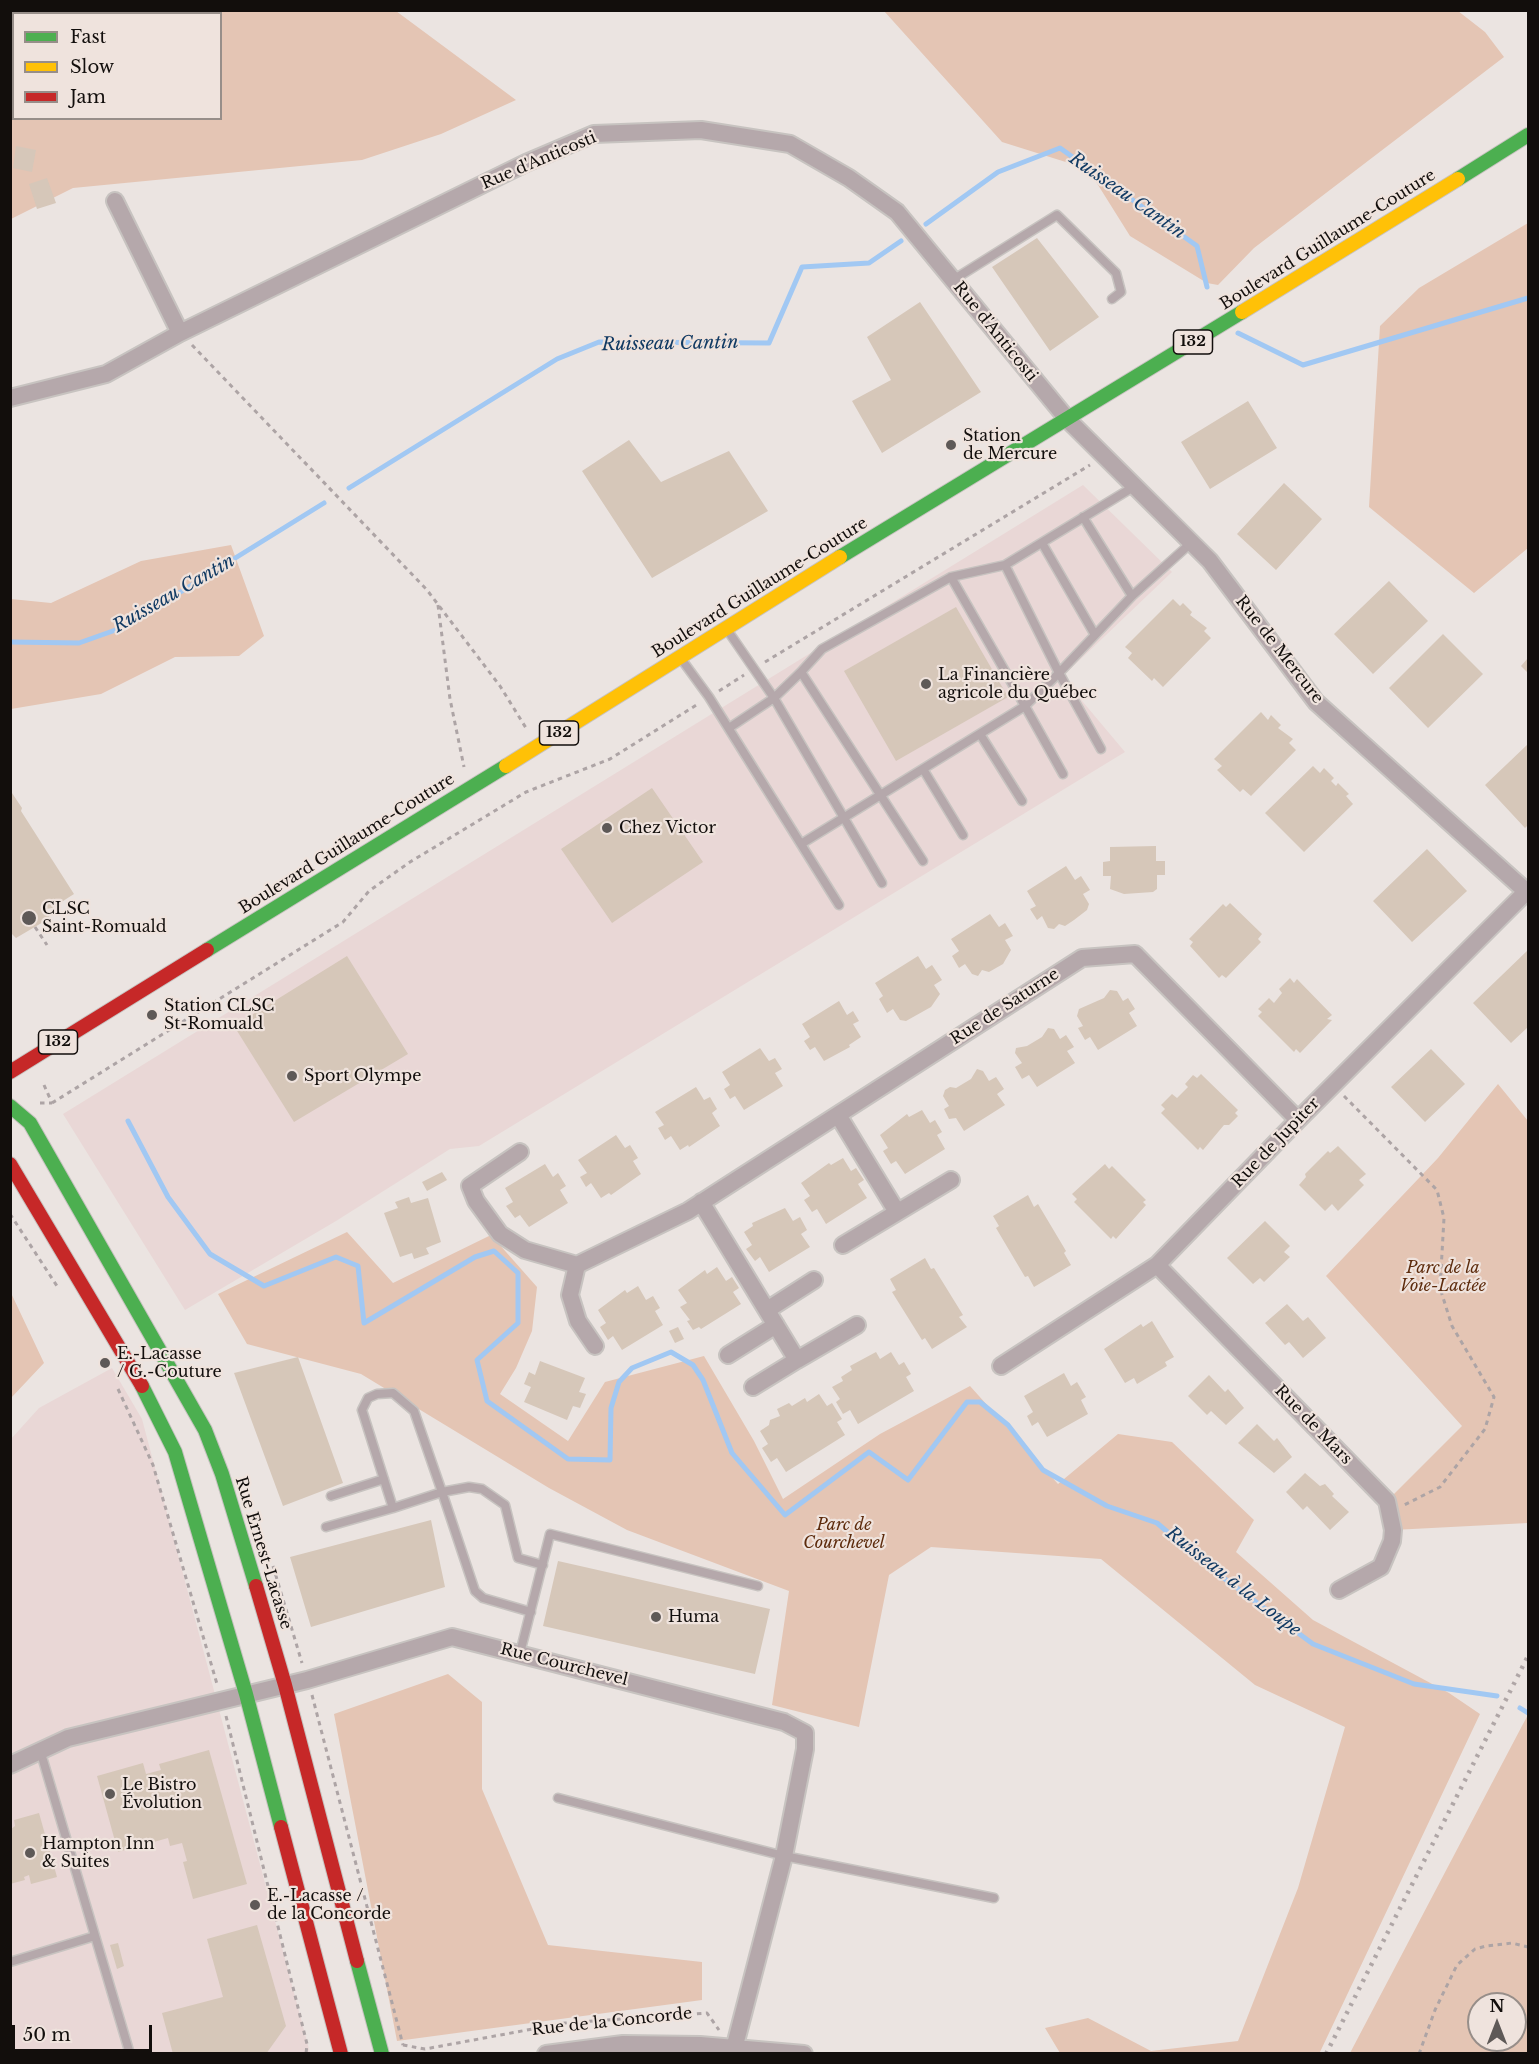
<!DOCTYPE html>
<html>
<head>
<meta charset="utf-8">
<style>
  body { margin:0 }
  #map { position:relative; width:1539px; height:2064px; overflow:hidden; background:#ebe4e1; font-family:"Libre Baskerville",serif }
  canvas { display:block }
  .frame { position:absolute; inset:0; border:12px solid #120e0c; pointer-events:none }
  .legend { position:absolute; left:12px; top:12px; width:210px; height:108px; box-sizing:border-box; background:#efe3dd; border:2px solid #978e89; margin:0; padding:8px 10px; list-style:none; font-size:18px; color:#120e0c }
  .legend li { display:flex; align-items:center; gap:12px; height:30px }
  .legend b { width:30px; border:2px solid #978e89 }
  .north { position:absolute; left:1467px; top:1992px; width:60px; height:60px; box-sizing:border-box; background:#efe3dd; border:2px solid #978e89; border-radius:50%; rotate:0deg; font-size:16px; font-weight:700; line-height:24px; text-align:center; color:#120e0c }
  .north::after { content:''; display:block; margin:auto; width:21px; height:27px; background:#5e5957; clip-path:polygon(50% 0,100% 100%,50% 72%,0 100%) }
  .scale { position:absolute; left:12px; top:2025px; width:140px; height:27px; box-sizing:border-box; border:3px solid #120e0c; border-top:0; padding-left:8px; font-size:18px; line-height:21px; white-space:nowrap; color:#120e0c; -webkit-text-stroke:4px #efe3dd; paint-order:stroke }
</style>
</head>
<body>
<div id="map">
<canvas width="1539" height="2064"></canvas>
<div class="frame"></div>
<ul class="legend">
<li><b style="height:8px;background:#4caf50"></b>Fast</li>
<li><b style="height:8px;background:#ffc107"></b>Slow</li>
<li><b style="height:8px;background:#c62828"></b>Jam</li>
</ul>
<div class="north">N</div>
<div class="scale">50 m</div>
</div>
<script>
const c = document.querySelector('canvas').getContext('2d');
c.lineJoin = 'round';
function fill(path, color) { c.fillStyle = color; c.fill(path, 'evenodd'); }
const toPath = rows => new Path2D(rows.map(r => 'M' + r).join(''));
function trace(path, color, width, dash) { c.strokeStyle = color; c.lineWidth = width; c.lineCap = dash ? 'butt' : 'round'; c.setLineDash(dash || []); c.stroke(path); }
function drawText(font, color, halo, rows, align = 'center') {
  c.font = font + ' "Libre Baskerville",serif'; c.lineWidth = 4.5; c.setLineDash([]); c.textBaseline = 'middle'; c.strokeStyle = halo; c.fillStyle = color; for (const [text, x, y, turn = 0] of rows) {
    c.save(); c.translate(x, y); c.rotate((+turn || 0) * Math.PI / 180); c.textAlign = isNaN(turn) ? turn : align; if (halo) c.strokeText(text, 0, 0); c.fillText(text, 0, 0); c.restore();
  }
}
fill(toPath([
  [1083,485,1172,572,1062,677,1125,752,479,1146,450,1149,336,1221,185,1310,63,1114],
  [112,1368,142,1419,310,2053,11,2054,11,1439,39,1408]
]), '#e9d7d6');
fill(toPath([
  [46,11,396,11,516,100,441,134,362,160,73,188,11,219,10,96,13,93,14,118,220,118,220,14,47,14],
  [884,11,1458,11,1485,32,1504,57,1254,248,1218,285,1207,283,1130,236,1088,169,1002,142],
  [1528,223,1528,548,1474,593,1369,507,1380,326,1419,288],
  [231,545,264,636,239,656,175,657,101,694,11,709,11,599,51,603,141,561],
  [1498,1084,1528,1121,1528,1523,1393,1530,1387,1501,1462,1426,1326,1276,1438,1158],
  [347,1232,393,1283,491,1235,537,1287,532,1331,516,1368,500,1394,568,1441,605,1382,704,1356,754,1441,783,1499,880,1434,970,1386,1058,1484,1118,1434,1172,1442,1254,1520,1236,1552,1313,1620,1449,1693,1480,1714,1320,2052,1060,2053,1045,2028,1088,2018,1151,2051,1238,2041,1298,1888,1345,1727,1255,1685,1101,1559,931,1547,889,1575,859,1727,772,1705,789,1591,627,1530,549,1488,361,1374,247,1344,218,1294],
  [11,1293,44,1363,11,1398,10,1398],
  [448,1674,482,1702,482,1789,548,1945,702,1962,702,2000,397,2041,334,1714],
  [1528,1715,1528,2053,1350,2053,1523,1724],
  [1479,2004,1515,2004,1515,2040,1479,2040]
]), '#e4c5b4');
trace(toPath([
  [926,224,998,172,1060,148,1197,246,1207,287],
  [1238,333,1303,365,1528,298],
  [349,488,557,359,599,342,769,343,802,267,869,263,901,241],
  [10,642,79,643,124,627,324,503],
  [128,1121,168,1197,210,1254,264,1286,336,1257,358,1266,364,1323,475,1257,494,1251,518,1273,518,1323,477,1360,487,1401,568,1459,610,1460,611,1408,619,1382,632,1368,671,1352,693,1365,703,1380,732,1453,785,1515,869,1452,908,1480,967,1402,980,1402,1008,1425,1043,1470,1107,1506,1157,1523,1210,1568,1313,1644,1414,1684,1497,1696],
  [1520,1708,1528,1713]
]), '#a1c8f3', 5);
fill(toPath([
  [16,146,36,150,32,172,13,168],
  [47,178,56,203,37,209,29,184],
  [1037,238,1099,317,1050,351,992,267],
  [920,302,981,392,882,453,852,401,891,380,867,337],
  [1248,401,1277,448,1210,489,1181,442],
  [629,440,661,482,729,451,768,511,652,578,582,471],
  [1284,483,1322,519,1276,570,1237,534],
  [1389,581,1428,621,1373,674,1334,634],
  [1173,599,1180,606,1183,603,1192,612,1190,615,1207,628,1204,631,1211,638,1163,687,1154,678,1152,681,1128,658,1132,653,1125,647],
  [956,607,1008,697,896,761,844,671],
  [1443,634,1483,674,1428,728,1389,688],
  [1528,658,1528,673,1521,666],
  [1261,712,1268,720,1271,715,1281,725,1278,728,1293,739,1289,743,1296,750,1251,796,1243,789,1240,792,1217,770,1222,766,1214,759],
  [1528,744,1528,825,1525,828,1485,785],
  [1313,766,1320,773,1324,768,1334,778,1331,781,1336,786,1338,783,1349,794,1346,796,1353,804,1304,852,1265,813],
  [652,788,703,862,612,923,561,849],
  [10,790,22,808,21,811,74,894,52,908,46,909,50,918,16,938,10,932],
  [1156,846,1156,861,1165,861,1165,875,1157,875,1157,889,1153,892,1124,894,1110,889,1111,876,1103,876,1103,862,1110,861,1110,847],
  [1427,849,1467,891,1412,942,1373,901],
  [1066,866,1075,880,1081,876,1090,890,1083,894,1089,904,1087,910,1074,920,1065,926,1059,924,1054,929,1048,928,1042,916,1037,920,1030,909,1036,906,1027,891],
  [1230,903,1262,934,1258,939,1261,942,1226,978,1222,975,1219,978,1190,946,1193,942,1189,939,1223,904,1226,907],
  [990,914,999,927,1005,923,1013,936,1005,940,1011,950,1003,964,989,972,982,970,978,976,972,974,965,964,959,968,952,956,959,951,951,939],
  [1528,950,1528,1027,1511,1043,1473,1003],
  [347,956,408,1054,294,1122,234,1026],
  [918,956,926,969,932,965,942,980,934,985,940,994,931,1007,906,1021,900,1020,893,1009,887,1013,879,999,883,996,875,983],
  [1290,978,1294,983,1297,979,1332,1015,1327,1019,1332,1020,1300,1053,1296,1049,1294,1052,1258,1016,1262,1012,1258,1009,1269,998,1274,1003,1282,993,1279,989],
  [1110,990,1117,991,1123,1001,1128,998,1135,1009,1129,1013,1137,1026,1098,1050,1090,1037,1085,1040,1078,1028,1083,1026,1077,1016,1079,1009,1104,998],
  [839,1001,847,1015,853,1011,859,1021,853,1024,861,1037,849,1045,850,1047,824,1061,815,1047,810,1050,804,1041,810,1037,802,1024],
  [1048,1028,1054,1029,1060,1039,1066,1035,1074,1047,1067,1051,1075,1063,1037,1087,1029,1075,1022,1079,1015,1067,1022,1063,1015,1053,1016,1048,1027,1046,1042,1037],
  [760,1048,769,1061,775,1058,782,1069,775,1073,783,1086,744,1110,735,1096,730,1099,724,1089,730,1085,722,1072],
  [1431,1049,1465,1084,1425,1122,1391,1087],
  [977,1069,983,1071,989,1081,996,1077,1004,1089,997,1094,1005,1105,964,1131,956,1118,949,1119,944,1109,949,1106,943,1096,945,1090,950,1087,956,1088,971,1079],
  [1201,1074,1238,1110,1235,1113,1238,1116,1229,1125,1224,1125,1203,1150,1200,1147,1198,1150,1161,1113,1165,1109,1161,1105,1172,1094,1177,1098,1188,1087,1185,1084,1193,1075,1197,1078],
  [696,1087,704,1100,710,1097,717,1109,712,1113,720,1126,689,1147,688,1145,680,1150,671,1136,665,1140,658,1128,664,1125,655,1112],
  [922,1110,930,1123,935,1120,942,1132,937,1135,945,1149,905,1174,896,1161,891,1164,883,1151,888,1148,880,1135,907,1114,909,1117],
  [616,1135,625,1148,630,1145,638,1158,633,1161,641,1174,611,1195,609,1193,601,1198,591,1183,586,1187,580,1177,587,1173,578,1160],
  [1338,1146,1366,1174,1359,1180,1364,1185,1338,1211,1332,1204,1325,1211,1299,1185,1306,1177,1305,1174,1328,1151,1330,1153],
  [843,1158,851,1171,856,1168,864,1180,858,1184,867,1198,826,1224,817,1209,812,1212,804,1200,810,1196,801,1183,829,1163,831,1165],
  [545,1164,553,1177,558,1173,566,1186,560,1190,568,1203,529,1227,520,1215,515,1218,506,1206,513,1202,505,1188],
  [1105,1164,1109,1169,1112,1166,1146,1200,1143,1202,1146,1205,1116,1239,1113,1236,1111,1239,1074,1202,1077,1199,1072,1194],
  [442,1172,447,1180,427,1191,422,1182],
  [1028,1195,1034,1207,1038,1204,1066,1251,1064,1253,1071,1265,1034,1287,1028,1276,1025,1277,996,1228,999,1226,993,1216],
  [409,1197,411,1203,428,1198,441,1242,426,1248,429,1254,414,1259,412,1253,400,1257,384,1213,398,1208,395,1202],
  [785,1208,793,1221,800,1217,807,1230,801,1234,810,1247,769,1272,760,1257,755,1261,746,1249,752,1245,744,1232,753,1226,752,1223],
  [1265,1221,1290,1246,1284,1252,1290,1257,1264,1282,1260,1278,1253,1284,1227,1258],
  [925,1258,931,1269,934,1268,963,1315,959,1317,967,1327,932,1349,925,1338,922,1340,892,1292,896,1290,890,1279],
  [717,1267,726,1281,732,1277,739,1288,733,1292,741,1304,701,1329,699,1327,693,1330,687,1321,690,1320,680,1307,687,1303,678,1290,705,1270,707,1274],
  [638,1286,646,1300,653,1296,660,1308,655,1311,663,1325,622,1350,613,1336,608,1340,600,1327,606,1323,598,1310,625,1290,627,1293],
  [1287,1304,1303,1321,1308,1317,1326,1338,1303,1358,1289,1342,1285,1345,1265,1323],
  [1152,1321,1174,1357,1165,1362,1167,1366,1137,1384,1134,1378,1125,1383,1104,1349,1141,1324,1143,1327],
  [678,1327,684,1339,675,1343,669,1331],
  [876,1352,880,1359,891,1352,899,1365,904,1362,911,1374,906,1377,914,1391,858,1424,850,1410,843,1414,836,1402,840,1399,832,1387,843,1381,841,1377,852,1370,850,1366],
  [298,1357,343,1483,283,1506,234,1373],
  [540,1361,585,1378,579,1392,586,1394,580,1408,573,1406,567,1420,524,1402,531,1387,524,1384,529,1372,535,1375],
  [1064,1373,1071,1386,1077,1382,1086,1397,1081,1400,1088,1414,1047,1437,1038,1422,1032,1426,1027,1416,1033,1412,1024,1396],
  [1209,1375,1225,1392,1228,1389,1244,1408,1226,1425,1211,1411,1207,1415,1188,1396],
  [819,1394,827,1406,832,1403,842,1419,837,1422,845,1435,786,1472,777,1458,771,1462,762,1448,768,1444,760,1431,769,1425,770,1420,780,1416,777,1409,789,1403,792,1406,805,1398,807,1402],
  [1257,1424,1274,1441,1277,1438,1292,1457,1274,1473,1238,1443],
  [1305,1473,1320,1486,1325,1484,1334,1494,1332,1496,1349,1512,1330,1530,1307,1506,1303,1510,1286,1492],
  [431,1520,445,1587,311,1627,290,1557],
  [558,1561,770,1609,755,1674,543,1626],
  [209,1750,247,1884,193,1899,183,1862,187,1861,182,1843,170,1846,168,1838,118,1852,97,1776,143,1763,146,1774,161,1770,159,1764],
  [39,1813,57,1877,31,1884,29,1875,24,1877,25,1880,10,1884,10,1830,15,1826,14,1820],
  [257,1925,286,2026,266,2054,173,2054,162,2013,223,1997,207,1939],
  [118,1943,124,1966,117,1969,110,1945]
]), '#d6c7b9');
const lane = toPath([
  [953,280,1057,215,1116,273,1121,292,1112,299],
  [1083,517,1132,596],
  [1042,543,1095,635],
  [951,577,1005,565],
  [728,631,774,698,882,883],
  [682,660,709,697,839,905],
  [801,672,822,649,951,577,1025,706,1059,673,1005,565,1135,486],
  [729,728,774,698,801,672,923,861],
  [980,734,1022,801],
  [1101,749,1059,673,1132,596,1191,543],
  [923,769,963,835],
  [801,844,1025,706,1063,774],
  [331,1496,384,1479],
  [326,1527,393,1508],
  [531,1612,483,1598,475,1591,442,1492,414,1411,393,1393,377,1394,368,1398,362,1410,393,1508,442,1492,469,1487,482,1489,505,1505,518,1558,543,1565],
  [520,1653,550,1534,758,1586],
  [40,1750,130,2054],
  [558,1798,784,1856,994,1898],
  [10,1962,95,1936]
]);
const street = toPath([
  [115,201,180,333],
  [10,398,106,374,180,333,526,163,594,134,701,130,790,144,849,178,897,212,1068,420,1210,561,1316,702,1528,893],
  [838,1115,897,1212],
  [520,1152,470,1186,476,1201,500,1234,525,1250,577,1265],
  [701,1202,797,1360,857,1325],
  [843,1245,951,1180],
  [1157,1265,1387,1501,1393,1530,1392,1541,1381,1567,1339,1590],
  [767,1310,814,1280],
  [595,1346,578,1321,570,1295,577,1265,688,1211,1082,958,1135,954,1298,1120],
  [728,1355,776,1325],
  [1001,1366,1157,1265,1298,1120,1528,890],
  [753,1387,797,1360],
  [10,1765,68,1738,307,1680,452,1637,784,1722,805,1733,805,1749,784,1856,734,2049],
  [546,2054,623,2044,700,2045,804,2054]
]);
const fast = toPath([
  [1458,179,1528,135],
  [840,557,1242,312],
  [207,950,506,766],
  [10,1106,30,1123,205,1430,222,1474,256,1586],
  [142,1386,175,1452,246,1694,281,1827],
  [357,1961,382,2054]
]);
const slow = toPath([
  [1242,312,1458,179],
  [506,766,840,557]
]);
const jam = toPath([
  [10,1072,207,950],
  [10,1164,142,1386],
  [256,1586,285,1685,357,1961],
  [281,1827,341,2054]
]);
trace(lane, '#c7c3c0', 11);
trace(street, '#c7c3c0', 20);
trace(fast, '#c7c3c0', 16);
trace(slow, '#c7c3c0', 16);
trace(jam, '#c7c3c0', 16);
trace(toPath([
  [192,345,427,590,500,686,526,728],
  [438,605,450,699,464,767],
  [765,662,1090,465],
  [719,691,744,675],
  [35,927,47,945],
  [44,1085,52,1103],
  [1344,1096,1437,1190,1444,1218,1440,1288,1452,1326,1494,1397,1485,1429,1440,1487,1404,1505],
  [40,1103,52,1103],
  [52,1103,343,922,369,891,410,862,526,792,610,759,698,704],
  [10,1214,57,1286],
  [118,1389,153,1465,217,1684],
  [273,1566,302,1663],
  [312,1695,403,2045],
  [226,1716,307,2044,306,2054],
  [403,2045,425,2049,565,2023,707,2013,719,2030],
  [1419,2054,1435,2010,1457,1965,1475,1949,1486,1946,1512,1943,1528,1947]
]), '#ada4a5', 3, [4.5, 4.5]);
trace(lane, '#b5a8ab', 8);
trace(street, '#b5a8ab', 16);
trace(fast, '#4caf50', 14);
trace(slow, '#ffc107', 14);
trace(jam, '#c62828', 14);
trace(toPath([
  [1326,2054,1528,1656]
]), '#afa6a6', 4.5, [3, 6]);
for (const [x, y, r, color] of [
  [951,445,6,"#5e5957"],
  [926,684,6,"#5e5957"],
  [607,828,6,"#5e5957"],
  [29,918,8,"#5e5957"],
  [152,1015,6,"#5e5957"],
  [292,1076,6,"#5e5957"],
  [105,1363,6,"#5e5957"],
  [656,1617,6,"#5e5957"],
  [110,1794,6,"#5e5957"],
  [30,1853,6,"#5e5957"],
  [255,1905,6,"#5e5957"]
]) { const dot = new Path2D(); dot.arc(x, y, r, 0, 2 * Math.PI); c.fillStyle = color; c.fill(dot); trace(dot, '#efe3dd', 2); }
for (const [x, y, w] of [
  [1193,342,39],
  [559,733,39],
  [58,1042,39]
]) { const box = new Path2D(); box.roundRect(x - w / 2, y - 12, w, 24, 4.5); c.fillStyle = '#efe3dd'; c.fill(box); trace(box, '#120e0c', 1.5); }
drawText('bold 15px', '#120e0c', null, [
  ["132",1193,342],
  ["132",559,733],
  ["132",58,1042]
]);
drawText('16px', '#120e0c', '#efe3dd', [
  ["Rue d'Anticosti",539,161,-23],
  ["Boulevard Guillaume-Couture",1328,240,-32],
  ["Rue d'Anticosti",995,332,51],
  ["Boulevard Guillaume-Couture",760,588,-32],
  ["Rue de Mercure",1279,650,52],
  ["Boulevard Guillaume-Couture",347,844,-32],
  ["Rue de Saturne",1005,1007,-33],
  ["Rue de Jupiter",1276,1143,-46],
  ["Rue de Mars",1313,1425,46],
  ["Rue Ernest-Lacasse",263,1553,73],
  ["Rue Courchevel",564,1665,14],
  ["Rue de la Concorde",612,2022,-6]
]);
drawText('16px', '#120e0c', '#efe3dd', [
  ["Station",963,436],
  ["de Mercure",963,454],
  ["La Financière",938,675],
  ["agricole du Québec",938,693],
  ["Chez Victor",619,828],
  ["CLSC",42,909],
  ["Saint-Romuald",42,927],
  ["Station CLSC",164,1006],
  ["St-Romuald",164,1024],
  ["Sport Olympe",304,1076],
  ["E.-Lacasse",117,1354],
  ["/ G.-Couture",117,1372],
  ["Huma",668,1617],
  ["Le Bistro",122,1785],
  ["Évolution",122,1803],
  ["Hampton Inn",42,1844],
  ["& Suites",42,1862],
  ["E.-Lacasse /",267,1896],
  ["de la Concorde",267,1914]
], 'left');
drawText('italic 16px', '#5d2b0c', '#efe3dd', [
  ["Parc de la",1443,1268],
  ["Voie-Lactée",1443,1286],
  ["Parc de",844,1525],
  ["Courchevel",844,1543]
]);
drawText('italic 18px', '#113a63', '#efe3dd', [
  ["Ruisseau Cantin",1127,196,35],
  ["Ruisseau Cantin",670,344,-1],
  ["Ruisseau Cantin",174,594,-30],
  ["Ruisseau à la Loupe",1233,1582,38]
]);
</script>
</body>
</html>
